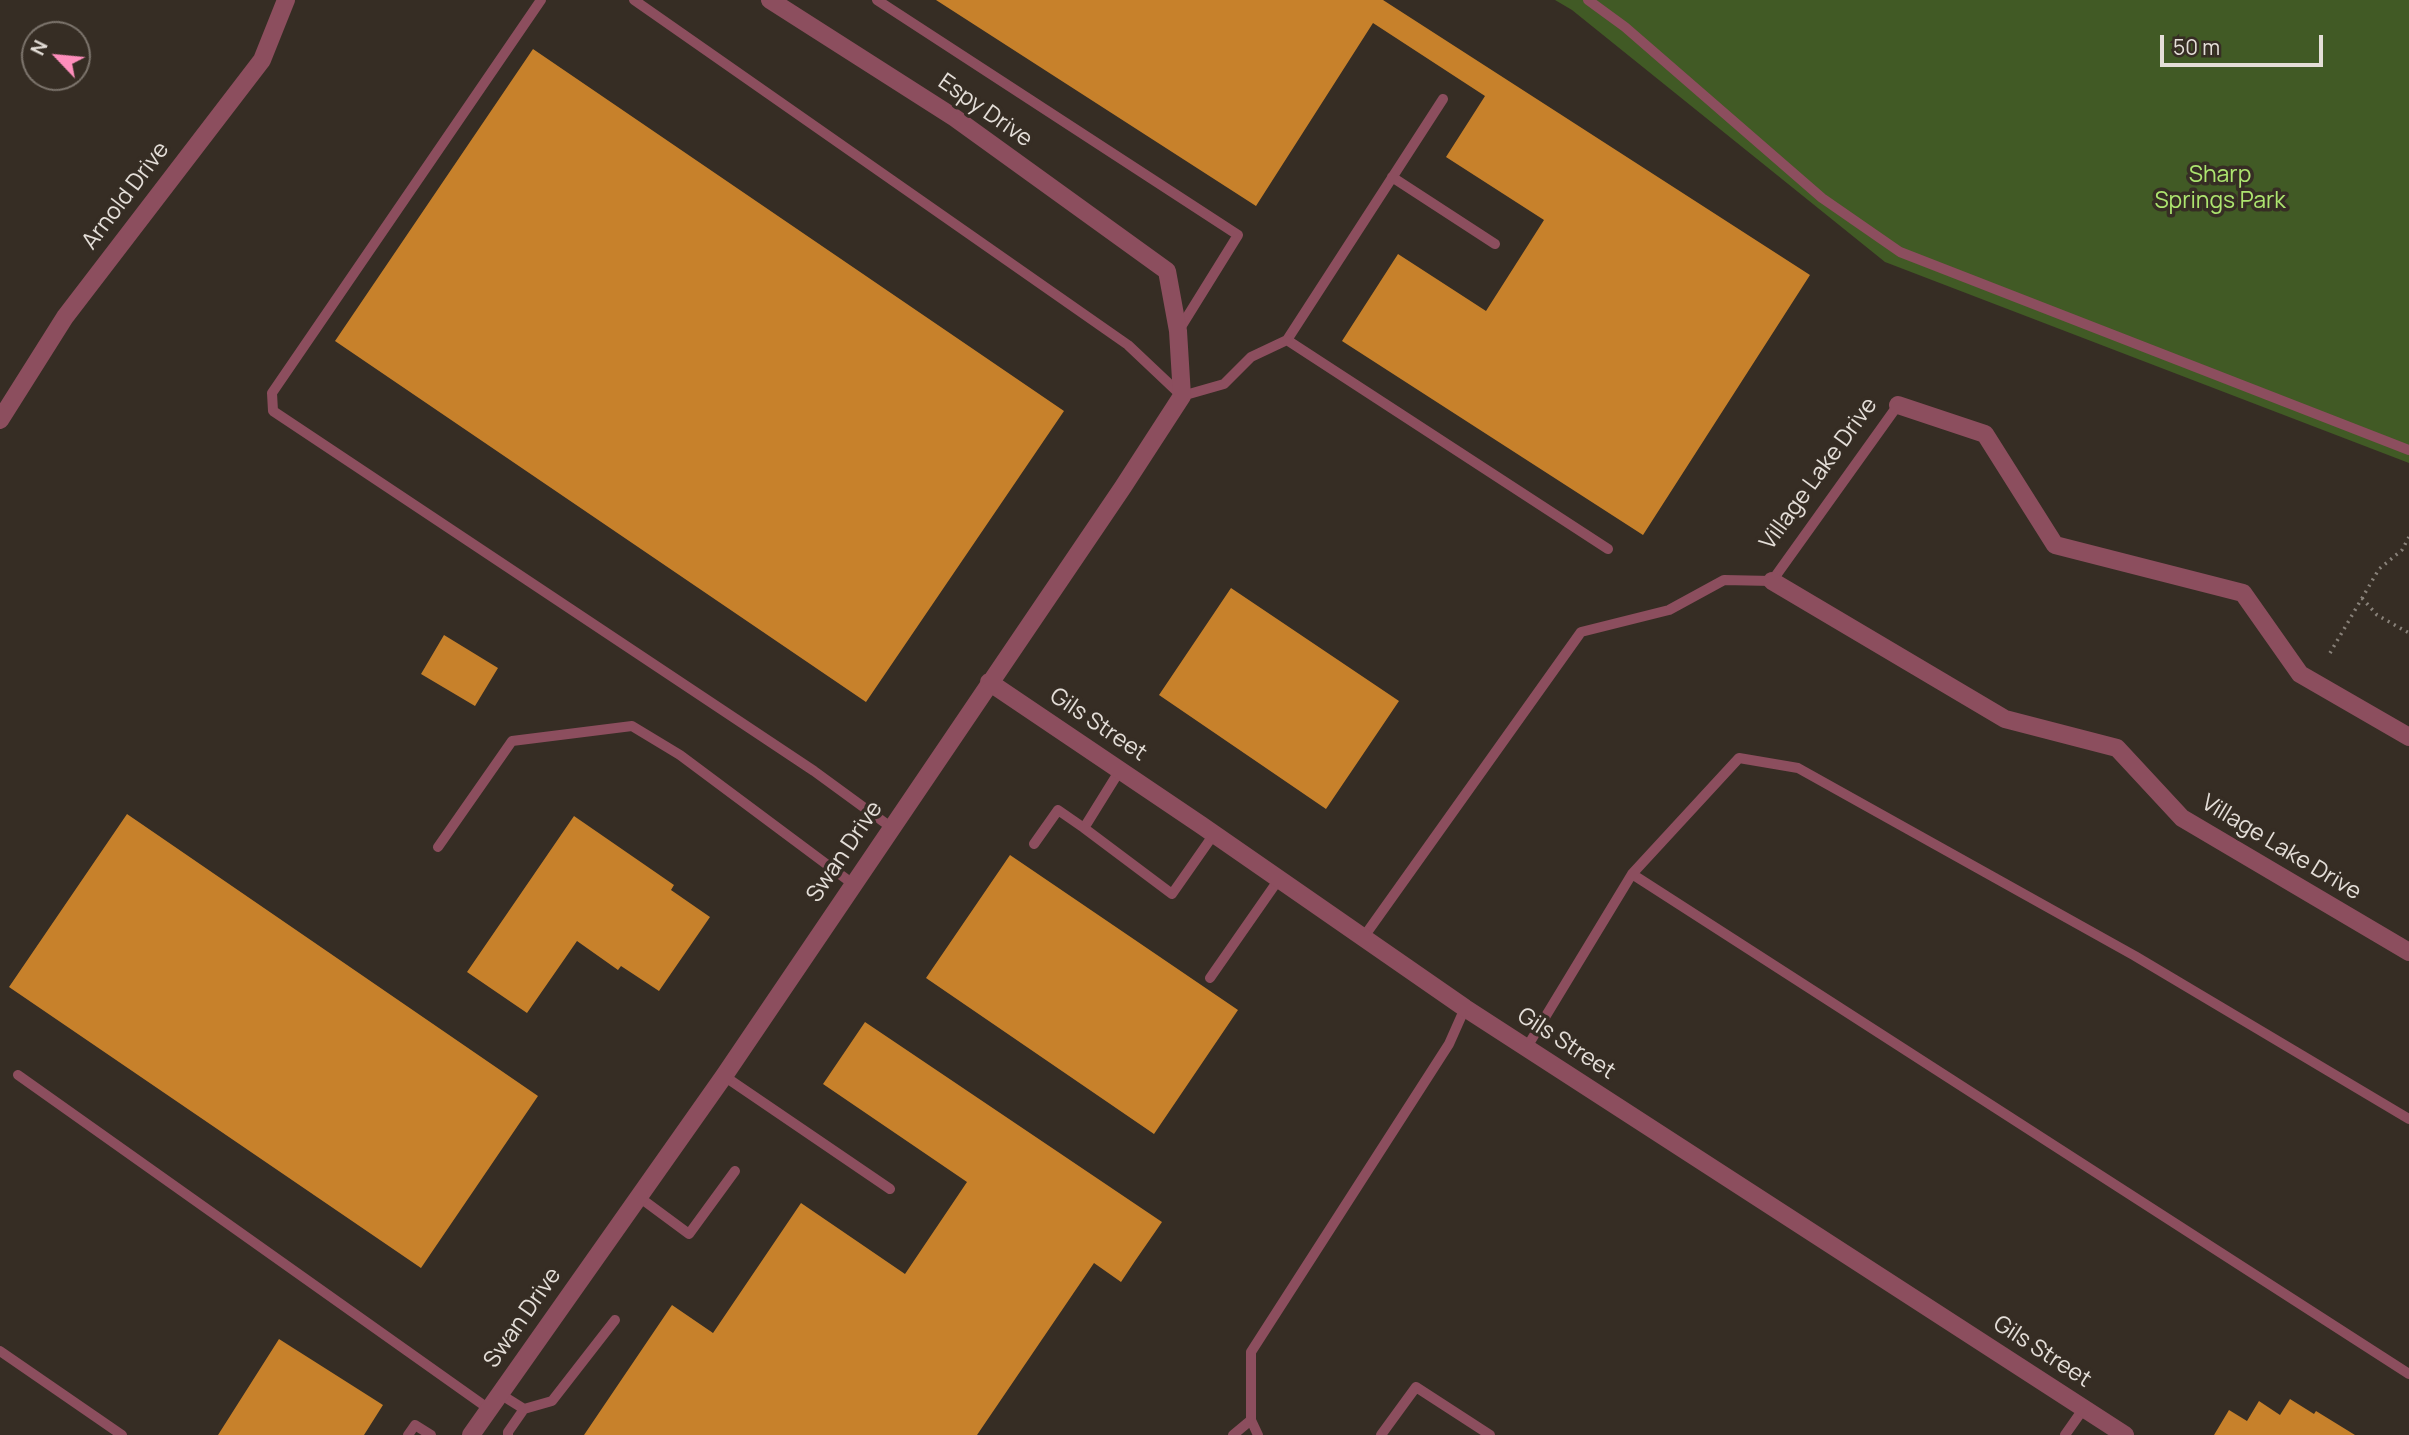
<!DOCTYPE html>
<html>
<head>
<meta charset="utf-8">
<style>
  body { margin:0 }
  #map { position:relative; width:2409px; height:1435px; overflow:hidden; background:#362d24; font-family:Manrope,sans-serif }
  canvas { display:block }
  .north { position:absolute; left:21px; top:21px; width:70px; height:70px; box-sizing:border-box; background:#362d24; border:2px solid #7c746c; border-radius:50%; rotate:296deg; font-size:19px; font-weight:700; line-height:28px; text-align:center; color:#e4ded8 }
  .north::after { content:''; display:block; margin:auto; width:24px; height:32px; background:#fe8ebc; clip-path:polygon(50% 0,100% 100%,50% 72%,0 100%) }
  .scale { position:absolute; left:2160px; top:35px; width:163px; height:32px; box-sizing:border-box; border:4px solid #e4ded8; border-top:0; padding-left:9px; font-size:21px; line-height:24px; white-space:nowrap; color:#e4ded8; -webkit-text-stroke:5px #362d24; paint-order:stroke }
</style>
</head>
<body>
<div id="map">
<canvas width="2409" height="1435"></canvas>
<div class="north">N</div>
<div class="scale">50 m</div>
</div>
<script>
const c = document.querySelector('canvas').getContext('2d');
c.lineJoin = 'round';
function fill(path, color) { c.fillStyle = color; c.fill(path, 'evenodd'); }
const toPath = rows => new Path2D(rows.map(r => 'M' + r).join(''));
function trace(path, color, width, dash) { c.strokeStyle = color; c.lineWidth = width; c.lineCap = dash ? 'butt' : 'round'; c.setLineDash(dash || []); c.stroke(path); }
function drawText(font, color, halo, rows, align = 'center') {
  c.font = font + ' Manrope,sans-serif'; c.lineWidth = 7; c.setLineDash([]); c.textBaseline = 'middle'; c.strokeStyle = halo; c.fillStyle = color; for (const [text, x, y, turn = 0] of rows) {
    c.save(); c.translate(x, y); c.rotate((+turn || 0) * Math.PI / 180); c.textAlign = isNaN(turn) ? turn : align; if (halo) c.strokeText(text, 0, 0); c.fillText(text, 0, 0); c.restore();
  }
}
fill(toPath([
  [1555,0,2409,0,2409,463,1885,262,1572,10]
]), '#415a25');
fill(toPath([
  [936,0,1383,0,1810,275,1643,535,1342,341,1398,254,1486,311,1544,220,1446,157,1485,96,1373,23,1256,206],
  [533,49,1064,411,866,702,335,341],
  [1231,588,1399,701,1326,809,1159,695],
  [444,635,498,668,475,706,421,674],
  [127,814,538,1096,421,1268,9,987],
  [574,816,674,885,671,890,710,917,659,991,621,966,618,970,577,941,527,1013,467,972],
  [1010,855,1238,1010,1154,1134,926,978],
  [865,1022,1162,1222,1135,1261,1121,1282,1094,1263,977,1435,584,1435,672,1305,713,1333,801,1203,905,1274,967,1182,823,1084],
  [279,1339,383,1405,364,1435,218,1435],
  [2290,1399,2314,1414,2316,1411,2355,1435,2214,1435,2229,1410,2247,1421,2259,1401,2280,1415]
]), '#c7812b');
trace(toPath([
  [2362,598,2377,615,2409,633],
  [2330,653,2379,569,2402,550,2409,537]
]), '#89827a', 3.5, [2, 5]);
trace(toPath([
  [541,0,272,393,273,411,814,771,892,828],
  [634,0,1128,345,1182,396,1224,384,1251,357,1287,340,1443,99],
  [877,0,1238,235,1179,330],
  [1588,0,1625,27,1822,198,1900,252,2409,450],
  [1392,177,1495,244],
  [1287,340,1608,549],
  [1120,770,1084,828,1172,894,1214,834],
  [1034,844,1058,810,1084,828],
  [438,847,512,741,632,726,680,755,853,884],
  [1632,874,2409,1374],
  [1363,938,1581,632,1669,610,1724,580,1772,581,1898,405],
  [1210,978,1279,879],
  [1527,1047,1632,874,1739,758,1798,768,2135,956,2409,1119],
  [18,1075,489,1409],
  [724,1076,890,1189],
  [639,1197,689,1234,735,1171],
  [0,1351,122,1435],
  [500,1394,524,1409,552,1401,615,1320],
  [408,1435,415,1425,431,1435],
  [508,1435,508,1432,524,1409],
  [1233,1435,1251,1420],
  [1258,1435,1251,1420,1251,1352,1449,1044,1465,1008],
  [1381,1435,1416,1387,1490,1435],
  [2065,1435,2084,1408]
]), '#8c4e5e', 10);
trace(toPath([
  [1898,405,1985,434,2055,545,2243,593,2300,674,2409,737],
  [0,420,65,317,262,60,286,0],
  [1772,581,2005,719,2117,748,2182,818,2409,952],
  [989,682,1201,825,1465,1008,2125,1435],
  [471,1435,724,1076,1123,487,1182,396,1178,331,1167,271,955,118,770,0]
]), '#8c4e5e', 18);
drawText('23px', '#e4ded8', '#362d24', [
  ["Espy Drive",985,111,35],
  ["Arnold Drive",126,196,-53],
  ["Village Lake Drive",1819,474,-54],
  ["Gils Street",1098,725,34],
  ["Village Lake Drive",2281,848,31],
  ["Swan Drive",845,852,-56],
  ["Gils Street",1566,1044,33],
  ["Swan Drive",523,1318,-55],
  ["Gils Street",2042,1352,33]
]);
drawText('23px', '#ade56f', '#362d24', [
  ["Sharp",2220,176],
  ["Springs Park",2220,202]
]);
</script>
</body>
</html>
